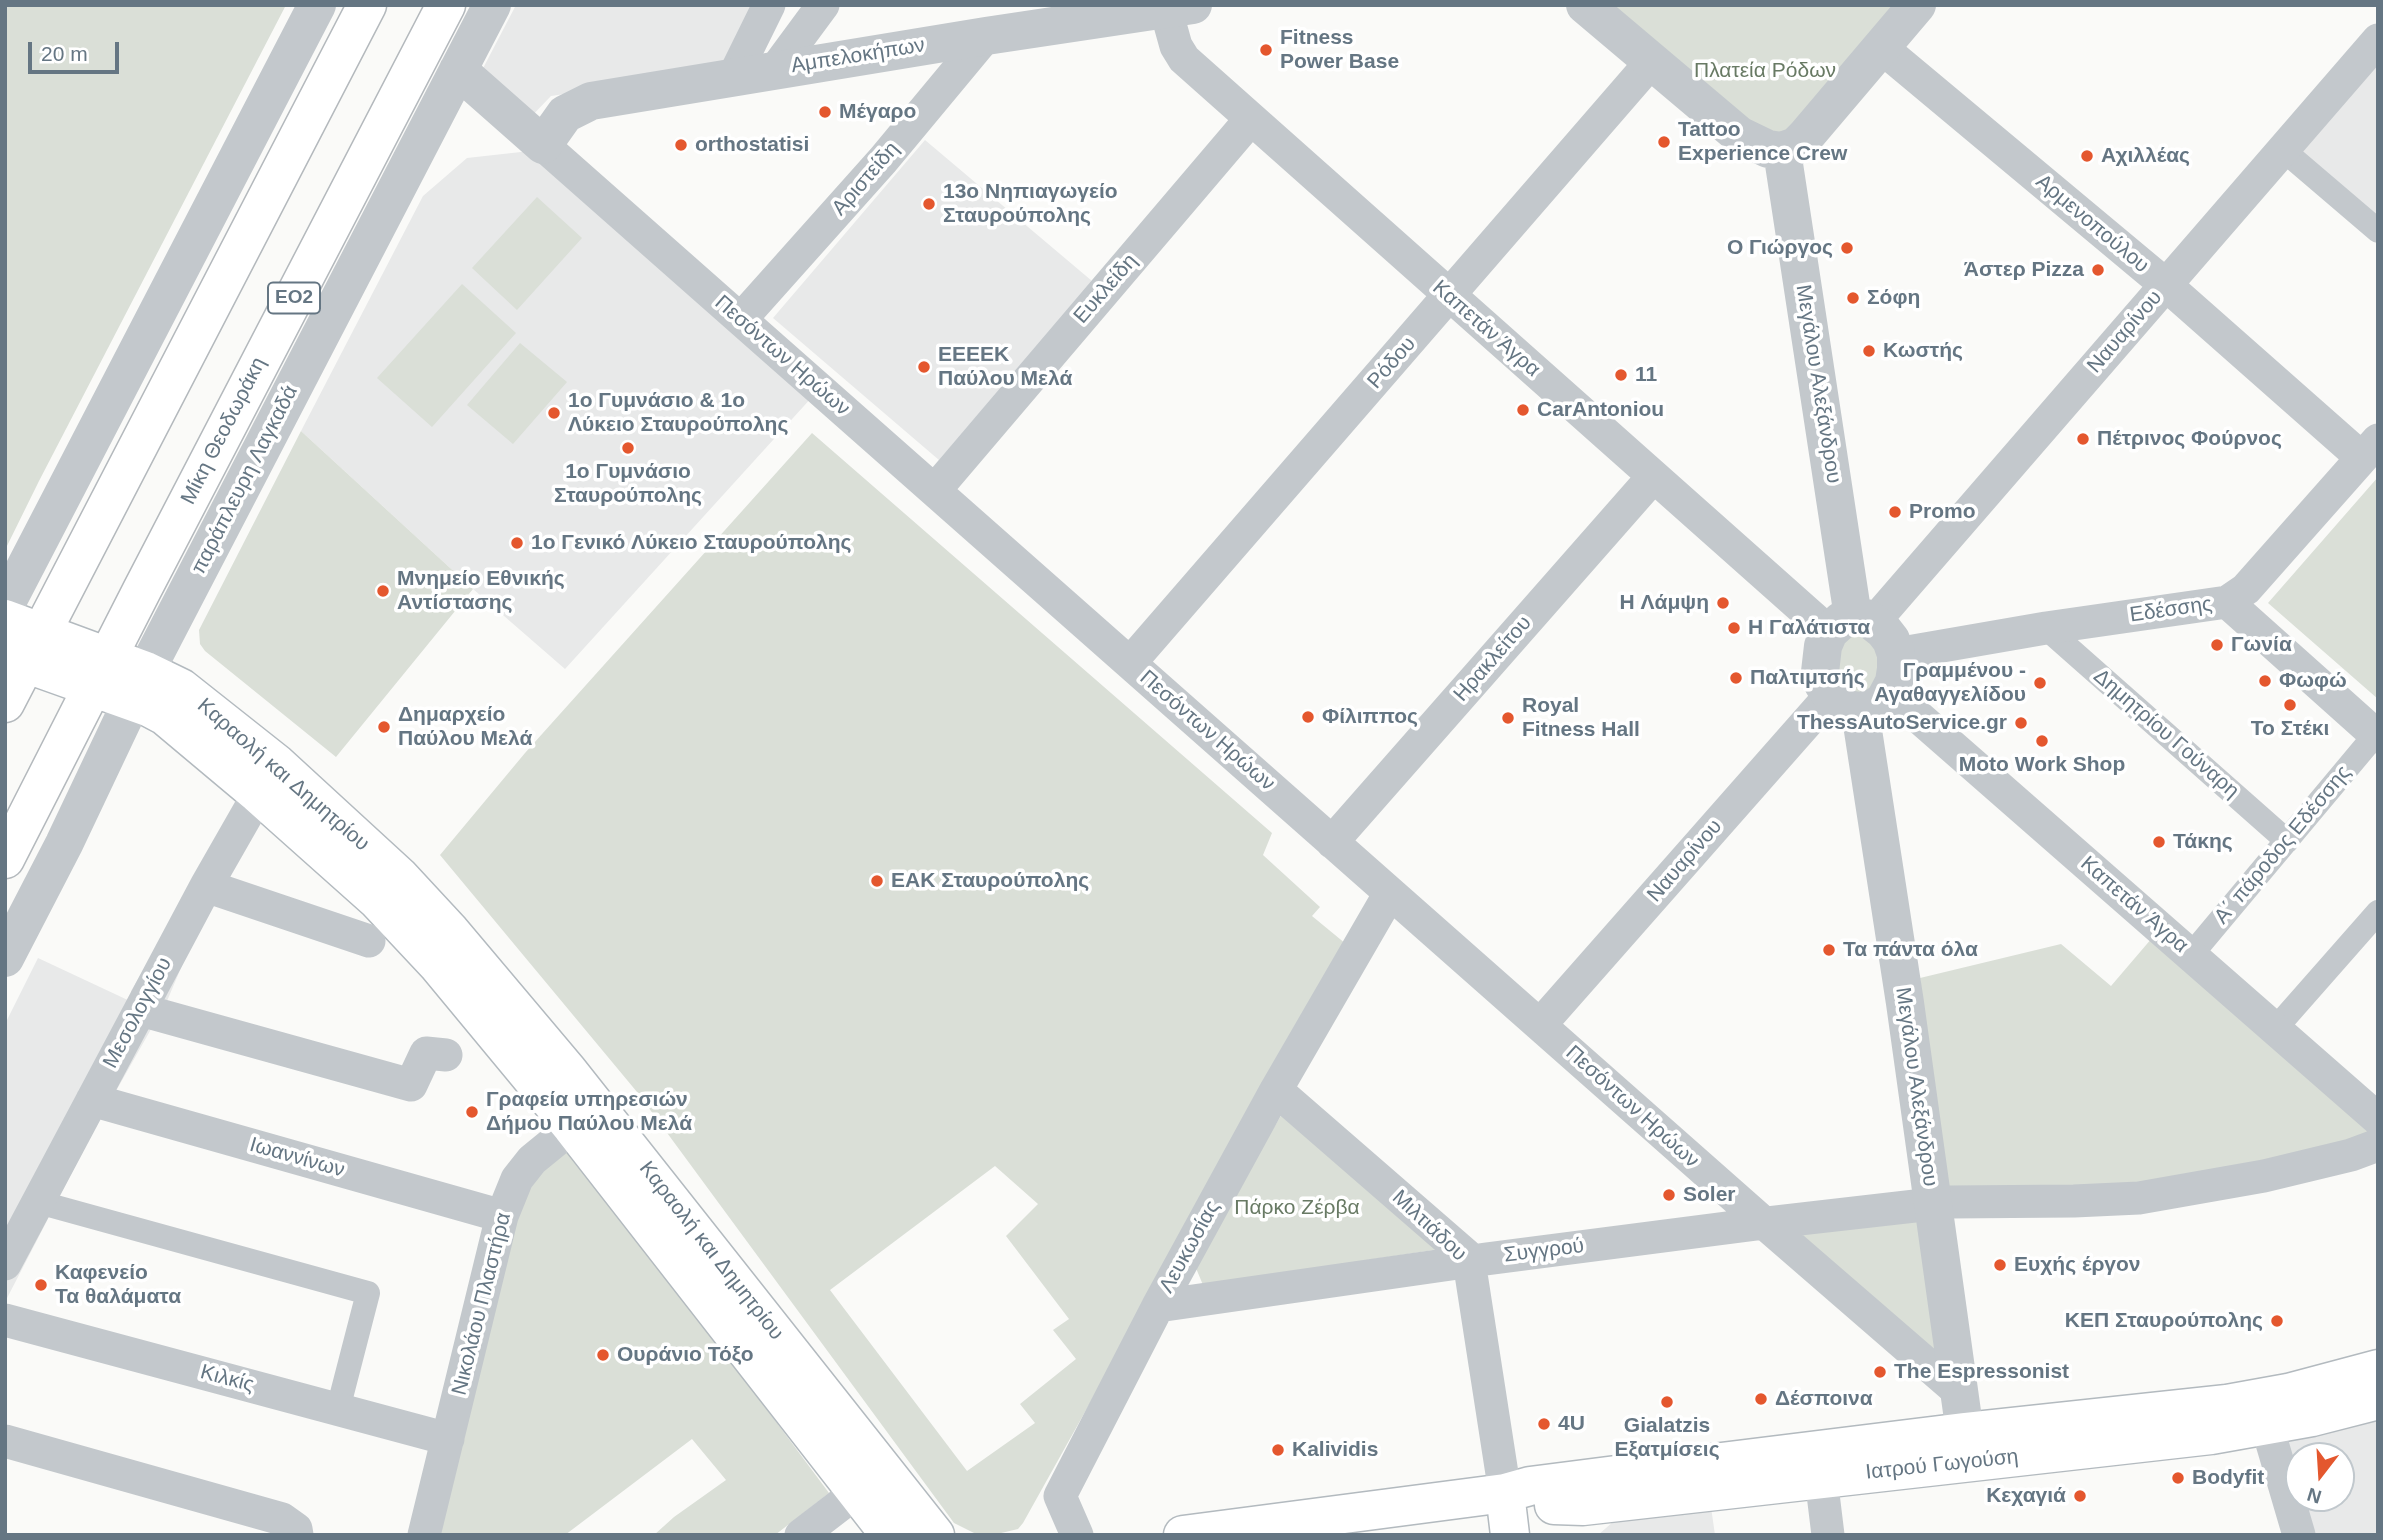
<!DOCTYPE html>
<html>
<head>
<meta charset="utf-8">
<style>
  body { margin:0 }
  #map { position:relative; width:2383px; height:1540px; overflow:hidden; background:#fafaf8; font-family:Arial,sans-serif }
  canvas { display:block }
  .frame { position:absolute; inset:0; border:7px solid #657683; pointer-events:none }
  .north { position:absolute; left:2285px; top:1442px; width:70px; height:70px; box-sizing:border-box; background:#fff; border:2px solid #c1c8cd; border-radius:50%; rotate:197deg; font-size:19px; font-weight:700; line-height:28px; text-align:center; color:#657683 }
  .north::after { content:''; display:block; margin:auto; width:24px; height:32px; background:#e4572e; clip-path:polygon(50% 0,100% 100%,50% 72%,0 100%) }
  .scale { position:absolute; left:28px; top:42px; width:91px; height:32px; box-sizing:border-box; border:4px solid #657683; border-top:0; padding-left:9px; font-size:21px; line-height:24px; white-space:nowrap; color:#657683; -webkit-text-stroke:5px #fff; paint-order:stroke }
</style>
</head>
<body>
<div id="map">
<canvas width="2383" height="1540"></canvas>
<div class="frame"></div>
<div class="north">N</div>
<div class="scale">20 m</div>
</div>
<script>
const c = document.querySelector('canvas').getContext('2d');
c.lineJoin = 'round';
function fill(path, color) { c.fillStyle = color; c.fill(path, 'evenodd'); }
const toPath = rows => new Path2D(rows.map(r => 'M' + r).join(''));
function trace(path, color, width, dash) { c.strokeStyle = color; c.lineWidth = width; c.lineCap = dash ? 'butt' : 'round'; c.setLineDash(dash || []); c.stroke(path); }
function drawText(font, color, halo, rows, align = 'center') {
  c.font = font + ' Arial,sans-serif'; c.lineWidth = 7; c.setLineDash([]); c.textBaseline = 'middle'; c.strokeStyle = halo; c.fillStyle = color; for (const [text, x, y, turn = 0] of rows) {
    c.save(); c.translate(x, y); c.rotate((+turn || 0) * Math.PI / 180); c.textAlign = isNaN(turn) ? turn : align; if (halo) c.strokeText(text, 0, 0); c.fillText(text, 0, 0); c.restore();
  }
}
fill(toPath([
  [516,5,756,5,723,71,551,96,526,122,479,76],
  [2378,64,2378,220,2299,154],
  [925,140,1092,281,939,460,773,318],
  [530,151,813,396,565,669,473,589,301,431,423,196,467,158],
  [210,899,167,1001,95,1128,5,1302,5,1024,38,958,132,1002,131,991,161,940],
  [2378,1407,2378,1535,2306,1535,2277,1437],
  [2299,1456,2341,1456,2341,1498,2299,1498],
  [1711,1507,1715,1535,1598,1535,1614,1521]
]), '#e8e9e9');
fill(toPath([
  [5,5,286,5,39,481,5,550],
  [1585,5,1913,5,1782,151],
  [537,197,582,238,517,310,472,268],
  [462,284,516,333,432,427,377,378],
  [520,343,567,382,513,444,467,405],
  [301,431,473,589,336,757,205,651,200,644,199,630],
  [812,433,1272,833,1263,855,1320,907,1312,916,1346,944,1023,1523,1018,1529,997,1534,974,1533,954,1523,637,1092,440,855,525,753],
  [995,1166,1038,1204,1006,1236,1069,1319,1053,1330,1076,1359,1020,1404,1035,1423,967,1471,830,1290],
  [2378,477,2378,699,2268,603],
  [1849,628,1883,647,1873,698,1842,691,1834,642],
  [2158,931,2378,1129,2304,1157,2130,1188,1946,1190,1920,978,2061,944,2111,986],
  [1282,1114,1447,1248,1203,1285,1193,1261],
  [568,1142,829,1493,775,1535,654,1535,674,1517,726,1480,692,1439,565,1535,436,1535,516,1216,540,1166],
  [1926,1210,1945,1367,1781,1227]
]), '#dadfd7');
const secondary = toPath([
  [5,619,146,671,181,688,277,764,399,876,450,931,568,1071,935,1535],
  [5,656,148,707,165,716,258,794,377,900,437,964,572,1127,890,1535],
  [1505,1493,1510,1535],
  [1554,1505,1583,1506,2211,1435,2312,1417,2378,1400],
  [1183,1535,1505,1493,1530,1486,1616,1475,1964,1432,2227,1404,2288,1393,2378,1369]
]);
const trunk = toPath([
  [5,703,367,5],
  [5,859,142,590,446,5]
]);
trace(secondary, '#b3babf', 41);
trace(trunk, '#b4b9bd', 41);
trace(toPath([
  [2282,149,2378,231],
  [2046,628,2287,841],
  [2191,955,2375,735],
  [2275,1029,2378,912],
  [38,1202,368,1293,338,1409]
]), '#c3c8cc', 24);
trace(toPath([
  [1168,5,1166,10,1176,46,1184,59,1829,632],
  [1882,48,2166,285,2362,458],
  [775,70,823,5],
  [734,76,769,5],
  [543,145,1764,1223,1958,1391],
  [741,319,883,160,986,36],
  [935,490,1250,120],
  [2227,602,2378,737],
  [1873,623,2378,40],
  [1896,654,2046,628,2227,602,2246,589,2378,440],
  [1130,663,1652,61],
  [1890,692,2378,1119],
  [1332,842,1653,477],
  [206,886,369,941],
  [141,1010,411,1085,426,1053,446,1055],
  [1540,1025,1830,696],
  [1276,1090,1466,1255,1469,1261,1505,1493],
  [92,1100,502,1216],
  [5,1264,206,886,270,774],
  [1158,1306,1486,1259,1757,1224,1950,1202,2074,1201,2139,1198,2264,1176,2351,1155,2378,1145],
  [5,1320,448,1439],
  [2267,1426,2299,1535],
  [5,1441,282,1519,296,1529,297,1535],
  [1818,1453,1828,1535],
  [424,1535,502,1216,517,1179,532,1160,592,1111],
  [801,1535,857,1492],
  [1077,1535,1060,1496,1158,1306,1276,1090,1390,893]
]), '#c3c8cc', 33);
trace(toPath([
  [1585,5,1739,135,1768,149,1782,151,1796,146,1805,137,1917,5],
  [458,70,543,145,565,114,591,101,986,36,1193,5],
  [1782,151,1853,617],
  [5,606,317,5],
  [1859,616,1869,619,1884,631,1891,640,1896,654,1896,669,1894,682,1884,701,1873,708,1860,711,1847,709,1837,703,1823,684,1820,672,1823,646,1829,632,1842,620,1859,616],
  [1860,711,1905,1003,1969,1462],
  [5,958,64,844,146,671,492,5]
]), '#c3c8cc', 38);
trace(secondary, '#fff', 38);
trace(trunk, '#fff', 38);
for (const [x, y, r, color] of [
  [1266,50,7,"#e4572e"],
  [825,112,7,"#e4572e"],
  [1664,142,7,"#e4572e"],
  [681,145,7,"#e4572e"],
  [2087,156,7,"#e4572e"],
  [929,204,7,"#e4572e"],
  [1847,248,7,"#e4572e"],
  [2098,270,7,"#e4572e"],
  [1853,298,7,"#e4572e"],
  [1869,351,7,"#e4572e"],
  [924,367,7,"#e4572e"],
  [1621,375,7,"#e4572e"],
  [1523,410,7,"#e4572e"],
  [554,413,7,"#e4572e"],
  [2083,439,7,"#e4572e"],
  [628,448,7,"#e4572e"],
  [1895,512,7,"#e4572e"],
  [517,543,7,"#e4572e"],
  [383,591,7,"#e4572e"],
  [1723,603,7,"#e4572e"],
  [1734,628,7,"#e4572e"],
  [2217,645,7,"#e4572e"],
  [1736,678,7,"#e4572e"],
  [2265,681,7,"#e4572e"],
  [2040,683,7,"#e4572e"],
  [2290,705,7,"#e4572e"],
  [1308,717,7,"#e4572e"],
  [1508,718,7,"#e4572e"],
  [2021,723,7,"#e4572e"],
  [384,727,7,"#e4572e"],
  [2042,741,7,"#e4572e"],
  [2159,842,7,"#e4572e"],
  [877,881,7,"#e4572e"],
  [1829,950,7,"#e4572e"],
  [472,1112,7,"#e4572e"],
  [1669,1195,7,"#e4572e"],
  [2000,1265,7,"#e4572e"],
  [41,1285,7,"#e4572e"],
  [2277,1321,7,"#e4572e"],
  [603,1355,7,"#e4572e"],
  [1880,1372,7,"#e4572e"],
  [1761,1399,7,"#e4572e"],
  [1667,1402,7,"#e4572e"],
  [1544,1424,7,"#e4572e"],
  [1278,1450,7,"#e4572e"],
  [2178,1478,7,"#e4572e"],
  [2080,1496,7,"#e4572e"]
]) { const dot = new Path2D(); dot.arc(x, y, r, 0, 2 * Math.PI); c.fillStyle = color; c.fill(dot); trace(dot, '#fff', 2.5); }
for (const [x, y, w] of [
  [294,298,52]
]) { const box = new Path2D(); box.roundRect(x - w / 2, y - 15.5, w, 31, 5); c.fillStyle = '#fff'; c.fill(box); trace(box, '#657683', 2); }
drawText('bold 19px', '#657683', null, [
  ["ΕΟ2",294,298]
]);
drawText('bold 21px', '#657683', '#fff', [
  ["Fitness",1280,38],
  ["Power Base",1280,62],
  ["Μέγαρο",839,112],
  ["Tattoo",1678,130],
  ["Experience Crew",1678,154],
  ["orthostatisi",695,145],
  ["Αχιλλέας",2101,156],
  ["13ο Νηπιαγωγείο",943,192],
  ["Σταυρούπολης",943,216],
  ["Ο Γιώργος",1833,248,"right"],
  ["Άστερ Pizza",2084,270,"right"],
  ["Σόφη",1867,298],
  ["Κωστής",1883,351],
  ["ΕΕΕΕΚ",938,355],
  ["Παύλου Μελά",938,379],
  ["11",1635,375],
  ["1ο Γυμνάσιο & 1ο",568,401],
  ["Λύκειο Σταυρούπολης",568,425],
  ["CarAntoniou",1537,410],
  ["Πέτρινος Φούρνος",2097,439],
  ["1ο Γυμνάσιο",628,472,"center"],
  ["Σταυρούπολης",628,496,"center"],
  ["Promo",1909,512],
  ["1ο Γενικό Λύκειο Σταυρούπολης",531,543],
  ["Μνημείο Εθνικής",397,579],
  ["Αντίστασης",397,603],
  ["Η Λάμψη",1709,603,"right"],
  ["Η Γαλάτιστα",1748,628],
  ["Γωνία",2231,645],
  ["Γραμμένου -",2026,671,"right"],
  ["Αγαθαγγελίδου",2026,695,"right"],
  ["Παλτιμτσής",1750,678],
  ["Φωφώ",2279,681],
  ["Royal",1522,706],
  ["Fitness Hall",1522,730],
  ["Δημαρχείο",398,715],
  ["Παύλου Μελά",398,739],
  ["Φίλιππος",1322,717],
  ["ThessAutoService.gr",2007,723,"right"],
  ["Το Στέκι",2290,729,"center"],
  ["Moto Work Shop",2042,765,"center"],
  ["Τάκης",2173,842],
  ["EAK Σταυρούπολης",891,881],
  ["Τα πάντα όλα",1843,950],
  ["Γραφεία υπηρεσιών",486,1100],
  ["Δήμου Παύλου Μελά",486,1124],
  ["Soler",1683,1195],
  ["Ευχής έργον",2014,1265],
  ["Καφενείο",55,1273],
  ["Τα θαλάματα",55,1297],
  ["ΚΕΠ Σταυρούπολης",2263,1321,"right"],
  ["Ουράνιο Τόξο",617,1355],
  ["The Espressonist",1894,1372],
  ["Δέσποινα",1775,1399],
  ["4U",1558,1424],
  ["Gialatzis",1667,1426,"center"],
  ["Εξατμίσεις",1667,1450,"center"],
  ["Kalividis",1292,1450],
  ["Bodyfit",2192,1478],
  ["Κεχαγιά",2066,1496,"right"]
], 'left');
drawText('21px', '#657683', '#fff', [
  ["Αμπελοκήπων",858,56,-9],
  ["Αριστείδη",866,179,-49],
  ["Αρμενοπούλου",2092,224,40],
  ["Ευκλείδη",1106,289,-49],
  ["Καπετάν Άγρα",1486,329,41],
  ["Ναυαρίνου",2125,332,-49],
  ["Πεσόντων Ηρώων",782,356,41],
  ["Ρόδου",1392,363,-49],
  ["Μεγάλου Αλεξάνδρου",1818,384,81],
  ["Μίκη Θεοδωράκη",224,431,-63],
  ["παράπλευρη Λαγκαδά",245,480,-63],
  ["Εδέσσης",2171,610,-8],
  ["Ηρακλείτου",1493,659,-49],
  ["Πεσόντων Ηρώων",1207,731,41],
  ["Δημητρίου Γούναρη",2166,734,41],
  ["Καραολή και Δημητρίου",283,775,41],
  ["Α΄ πάροδος Εδέσσης",2283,845,-50],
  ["Ναυαρίνου",1685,861,-49],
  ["Καπετάν Άγρα",2134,905,41],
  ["Μεσολογγίου",138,1013,-62],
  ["Μεγάλου Αλεξάνδρου",1916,1087,82],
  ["Πεσόντων Ηρώων",1632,1107,42],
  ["Ιωαννίνων",297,1158,16],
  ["Μιλτιάδου",1429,1226,43],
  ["Λευκωσίας",1190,1247,-61],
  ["Καραολή και Δημητρίου",711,1251,52],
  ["Συγγρού",1544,1251,-7],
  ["Νικολάου Πλαστήρα",482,1304,-76],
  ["Κιλκίς",227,1379,15],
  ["Ιατρού Γωγούση",1942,1465,-6]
]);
drawText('21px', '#687a64', '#fff', [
  ["Πλατεία Ρόδων",1765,71],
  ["Πάρκο Ζέρβα",1297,1208]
]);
</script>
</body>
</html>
